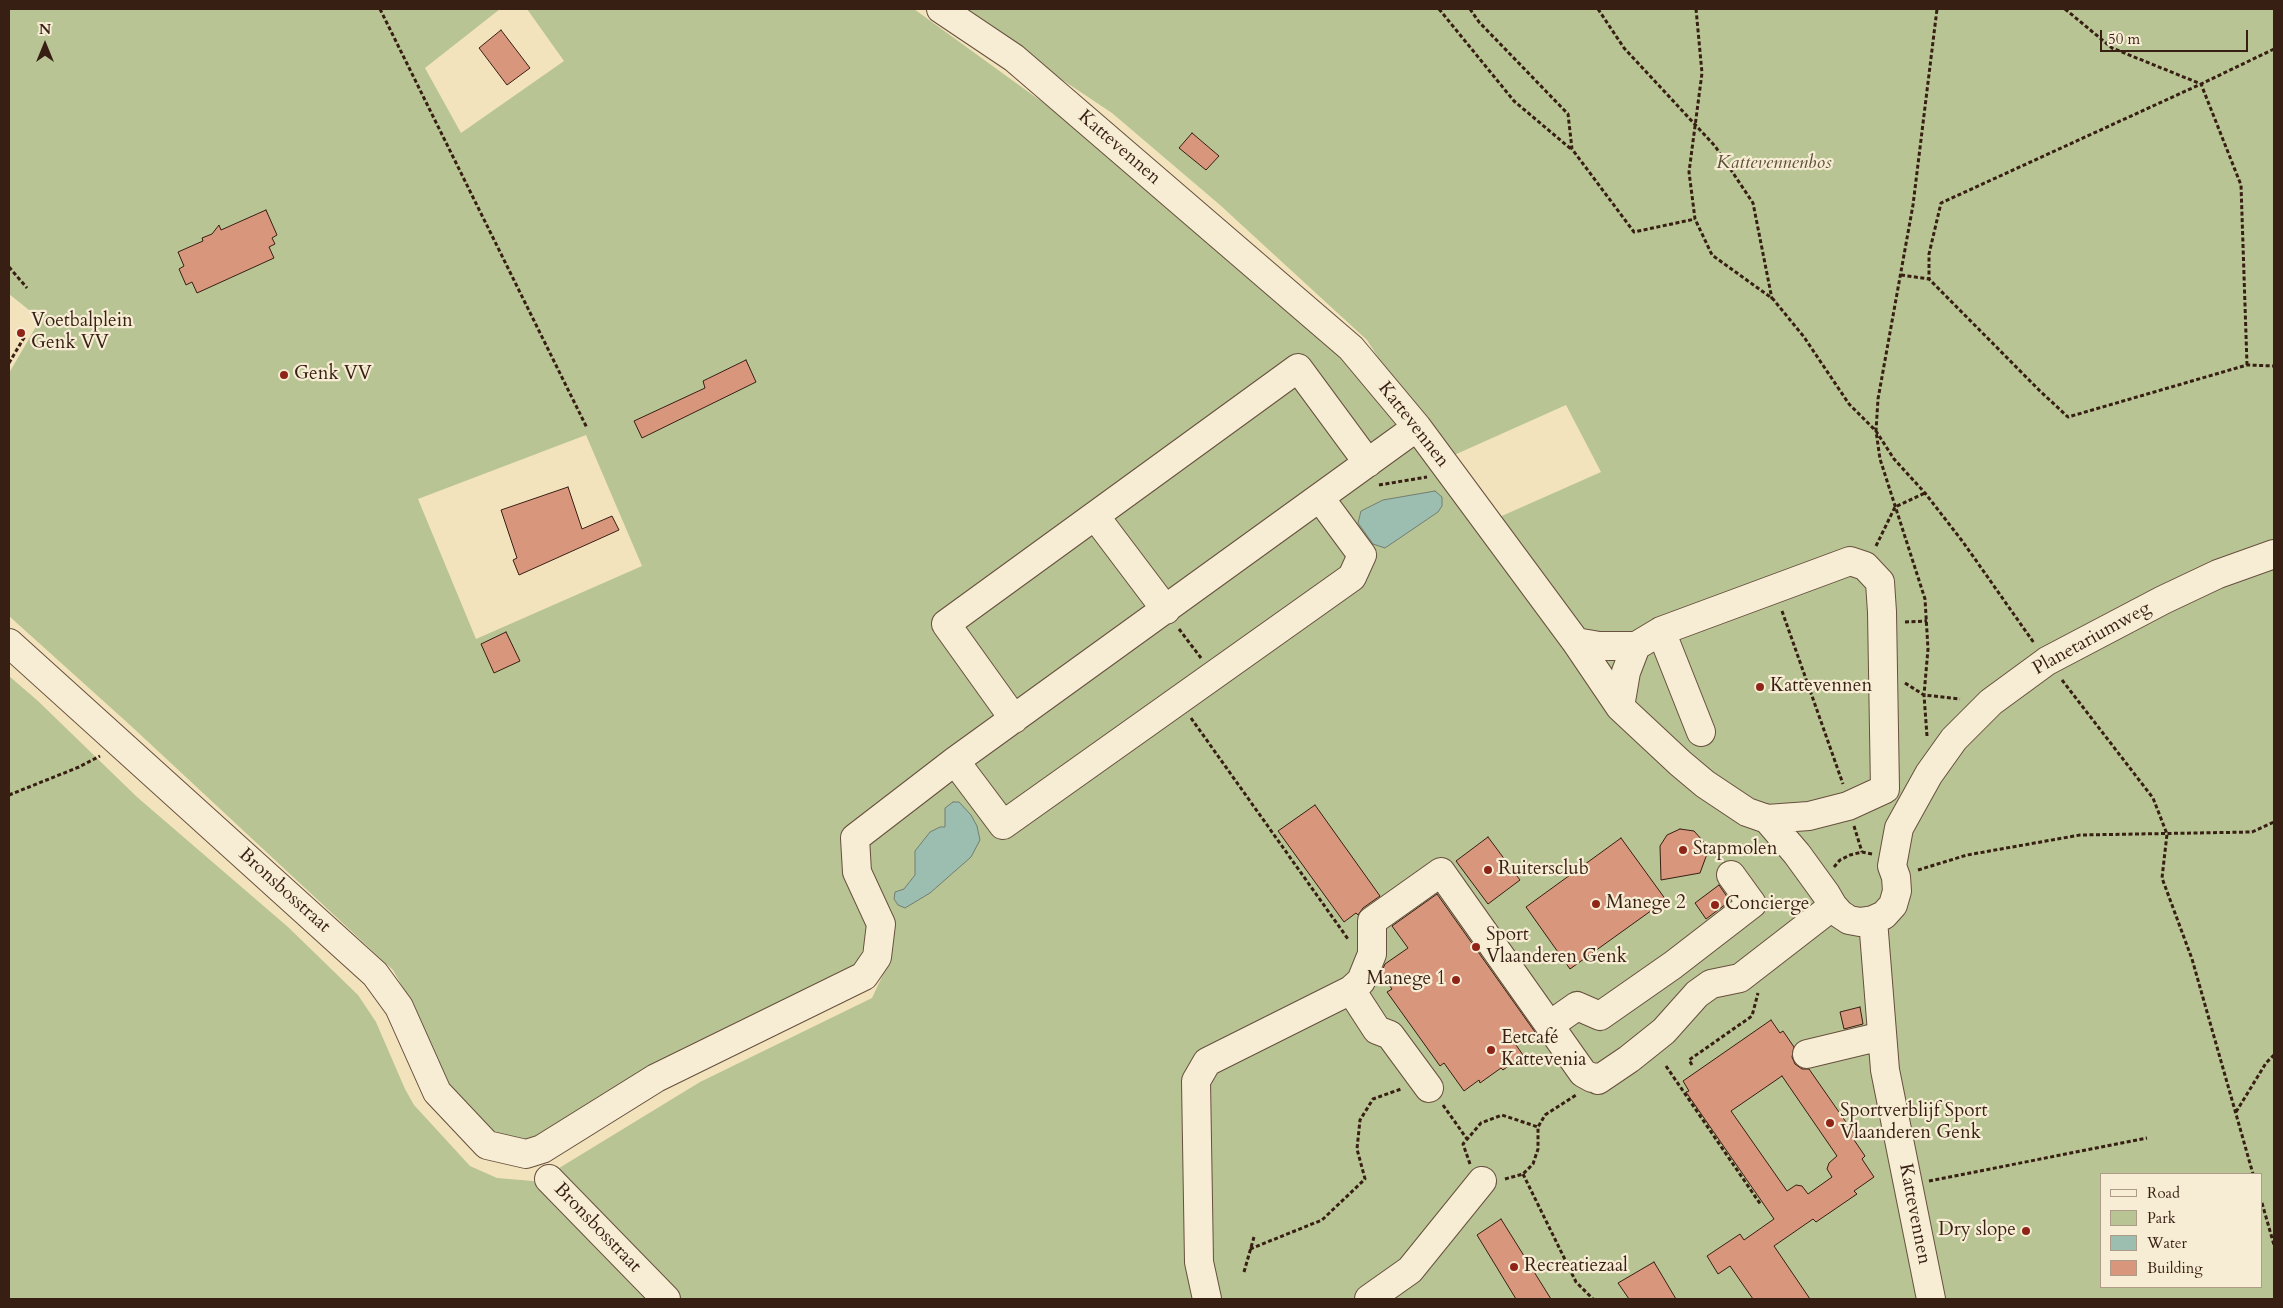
<!DOCTYPE html>
<html>
<head>
<meta charset="utf-8">
<style>
  body { margin:0 }
  #map { position:relative; width:2283px; height:1308px; overflow:hidden; background:#f3e3bd; font-family:Cardo,serif }
  canvas { display:block }
  .frame { position:absolute; inset:0; border:10px solid #381f13; pointer-events:none }
  .legend { position:absolute; left:2100px; top:1173px; width:162px; height:115px; box-sizing:border-box; background:#f7edd4; border:1px solid #ab9b87; margin:0; padding:6px 9px; list-style:none; font-size:15px; color:#381f13 }
  .legend li { display:flex; align-items:center; gap:10px; height:25px }
  .legend b { width:25px; border:1px solid #ab9b87 }
  .north { position:absolute; left:20px; top:20px; width:50px; height:50px; -webkit-text-stroke:4px #f7edd4; paint-order:stroke; rotate:0deg; font-size:14px; font-weight:700; line-height:20px; text-align:center; color:#381f13 }
  .north::after { content:''; display:block; margin:auto; width:18px; height:22px; background:#381f13; clip-path:polygon(50% 0,100% 100%,50% 72%,0 100%) }
  .scale { position:absolute; left:2100px; top:30px; width:148px; height:22px; box-sizing:border-box; border:2px solid #381f13; border-top:0; padding-left:6px; font-size:15px; line-height:18px; white-space:nowrap; color:#381f13; -webkit-text-stroke:4px #f7edd4; paint-order:stroke }
</style>
</head>
<body>
<div id="map">
<canvas width="2283" height="1308"></canvas>
<div class="frame"></div>
<ul class="legend">
<li><b style="height:6px;background:#f7edd4"></b>Road</li>
<li><b style="height:14px;background:#b8c493"></b>Park</li>
<li><b style="height:14px;background:#9bbeb0"></b>Water</li>
<li><b style="height:14px;background:#d8967d"></b>Building</li>
</ul>
<div class="north">N</div>
<div class="scale">50 m</div>
</div>
<script>
const c = document.querySelector('canvas').getContext('2d');
c.lineJoin = 'round';
function fill(path, color) { c.fillStyle = color; c.fill(path, 'evenodd'); }
const toPath = rows => new Path2D(rows.map(r => 'M' + r).join(''));
function trace(path, color, width, dash) { c.strokeStyle = color; c.lineWidth = width; c.lineCap = dash ? 'butt' : 'round'; c.setLineDash(dash || []); c.stroke(path); }
function drawText(font, color, halo, rows, align = 'center') {
  c.font = font + ' Cardo,serif'; c.lineWidth = 4.5; c.setLineDash([]); c.textBaseline = 'middle'; c.strokeStyle = halo; c.fillStyle = color; for (const [text, x, y, turn = 0] of rows) {
    c.save(); c.translate(x, y); c.rotate((+turn || 0) * Math.PI / 180); c.textAlign = isNaN(turn) ? turn : align; if (halo) c.strokeText(text, 0, 0); c.fillText(text, 0, 0); c.restore();
  }
}
fill(toPath([
  [9,9,500,9,425,68,461,133,564,61,527,9,914,9,1045,104,1325,332,1495,519,1601,472,1566,405,1452,456,1389,375,1367,340,1220,205,1112,113,956,9,2274,9,2274,1299,676,1299,551,1173,700,1082,872,998,887,966,892,931,866,927,867,942,856,964,843,974,535,1141,499,1139,433,1070,423,1044,421,1020,393,970,130,725,9,616,9,373,37,325,39,318,9,294],
  [586,435,642,566,476,639,418,499],
  [2102,1174,2262,1174,2262,1287,2102,1287],
  [9,676,38,701,137,797,288,927,358,995,376,1022,405,1089,414,1105,470,1166,497,1178,533,1181,550,1188,659,1299,9,1299]
]), '#b8c493');
const water = toPath([
  [1435,491,1442,497,1442,506,1438,512,1385,548,1373,544,1358,523,1361,511,1383,500,1435,491],
  [953,802,959,802,971,815,977,826,980,840,971,857,930,893,905,908,898,905,894,899,895,892,904,889,915,875,915,851,930,832,940,827,945,827,945,808,953,802]
]);
fill(water, '#9bbeb0');
trace(water, '#737e71', 1);
const building = toPath([
  [501,30,530,68,507,85,479,48,501,30],
  [1192,133,1219,156,1206,170,1179,148,1192,133],
  [266,210,277,235,272,238,275,244,269,247,274,258,197,293,192,282,186,285,179,269,184,266,178,252,203,241,202,238,212,234,219,225,221,230,266,210],
  [746,360,756,382,642,438,634,421,705,388,703,381,746,360],
  [568,487,582,529,612,516,619,530,519,575,513,560,517,558,501,510,568,487],
  [506,632,520,661,494,673,481,644,506,632],
  [1315,805,1380,896,1363,908,1358,915,1356,913,1344,922,1278,831,1315,805],
  [1680,829,1694,831,1703,841,1707,854,1700,873,1661,880,1660,846,1667,835,1680,829],
  [1488,837,1520,880,1488,904,1456,861,1488,837],
  [1621,838,1666,900,1570,969,1526,907,1621,838],
  [1719,885,1730,901,1706,919,1695,903,1719,885],
  [1437,894,1535,1032,1516,1045,1523,1055,1503,1070,1501,1068,1480,1083,1479,1080,1464,1091,1444,1063,1440,1066,1387,992,1392,989,1381,973,1385,964,1408,948,1392,926,1437,894],
  [1860,1007,1863,1024,1844,1029,1840,1012,1860,1007],
  [1771,1020,1780,1033,1783,1031,1794,1047,1792,1057,1795,1064,1802,1069,1809,1069,1855,1135,1852,1137,1865,1156,1862,1159,1874,1177,1854,1191,1857,1194,1816,1222,1813,1219,1774,1246,1810,1299,1753,1299,1730,1266,1718,1274,1707,1256,1740,1234,1744,1240,1774,1219,1686,1092,1689,1091,1683,1081,1771,1020],
  [1782,1076,1837,1156,1829,1163,1827,1169,1832,1177,1808,1194,1802,1186,1796,1185,1787,1191,1731,1111,1782,1076],
  [1501,1219,1551,1299,1516,1299,1477,1235,1501,1219],
  [1654,1262,1676,1299,1629,1299,1618,1283,1654,1262]
]);
fill(building, '#d8967d');
trace(building, '#381f13', 1);
const minor = toPath([
  [941,9,1014,58,1351,348,1417,427,1576,642,1620,707,1680,763,1705,784,1747,812,1767,819,1797,854,1826,894,1833,906,1840,914,1849,920,1860,922,1873,920,1884,915,1893,905,1897,891,1896,877,1892,866,1899,828,1929,774,1954,739,1991,702,2047,661,2163,600,2218,574,2274,554],
  [1095,516,1166,610],
  [1661,631,1701,732],
  [1576,642,1599,646,1636,646,1661,631,1850,561,1865,566,1880,582,1882,612,1885,789,1848,806,1809,816,1767,819],
  [9,643,375,974,399,1007,437,1092,487,1145,526,1154,542,1149,656,1078,864,976,877,957,881,924,857,872,855,838,955,761,1417,427],
  [1620,707,1626,672,1636,646],
  [1014,719,946,624,1298,368,1368,463],
  [955,761,1003,825,1352,577,1362,555,1320,498],
  [1873,920,1885,1070,1931,1299],
  [1351,990,1377,1030,1390,1035,1429,1088],
  [1550,1025,1577,1006,1600,1016,1673,965,1752,904,1731,875],
  [1807,1054,1882,1036],
  [1598,1080,1629,1059,1664,1031,1697,994,1711,984,1740,978,1833,906],
  [549,1179,666,1299],
  [1207,1299,1199,1262,1196,1081,1207,1062,1351,990,1361,981,1372,954,1372,921,1441,872,1583,1073,1592,1078,1602,1077],
  [1369,1299,1410,1270,1482,1181]
]);
trace(minor, '#67503e', 30);
trace(toPath([
  [380,9,587,428],
  [1439,9,1514,101,1571,149],
  [1470,9,1479,22,1568,114,1572,149,1634,232,1695,219],
  [1598,9,1624,48,1715,146,1753,203,1772,299],
  [1696,9,1702,73,1689,172,1695,219,1712,255,1773,299,1804,337,1849,404,1876,431,1894,459,1925,493,1963,542,2034,643],
  [2065,9,2112,48,2201,84,2274,49],
  [9,267,27,288],
  [1901,275,1929,279],
  [9,363,25,336],
  [2247,365,2241,185,2201,84,1941,203,1929,254,1929,279,2040,391,2068,417,2247,365,2274,366],
  [1379,485,1427,477],
  [1876,546,1895,507,1925,493],
  [1782,611,1843,784],
  [1905,622,1927,621],
  [1179,629,1201,658],
  [2062,680,2153,798,2167,834,2162,878,2192,959,2253,1174],
  [1905,683,1924,695,1960,699],
  [1191,718,1348,939],
  [1927,736,1924,695,1928,649,1925,599,1880,459,1876,431,1878,399,1913,205,1937,9],
  [9,795,79,767,100,756],
  [1854,826,1862,852],
  [1834,867,1840,860,1850,855,1862,852,1872,854],
  [1918,870,1967,855,2080,835,2252,832,2274,822],
  [1692,1065,1689,1060,1752,1016,1758,993],
  [1666,1066,1761,1205],
  [1443,1105,1467,1139],
  [2236,1112,2266,1063,2274,1055],
  [1470,1164,1463,1144,1481,1123,1502,1115,1538,1127],
  [1523,1174,1576,1282,1593,1299],
  [1505,1179,1523,1174,1533,1164,1538,1149,1538,1127,1545,1115,1576,1095],
  [1929,1181,2147,1138],
  [2262,1203,2274,1245],
  [1250,1249,1322,1220,1365,1179,1357,1149,1360,1120,1373,1099,1401,1089],
  [1244,1272,1254,1237]
]), '#381f13', 3, [4, 2.5]);
trace(minor, '#f7edd4', 28);
for (const [x, y, r, color] of [
  [21,333,5,"#8f2418"],
  [284,375,5,"#8f2418"],
  [1760,687,5,"#8f2418"],
  [1683,850,5,"#8f2418"],
  [1488,870,5,"#8f2418"],
  [1596,904,5,"#8f2418"],
  [1715,905,5,"#8f2418"],
  [1476,947,5,"#8f2418"],
  [1456,980,5,"#8f2418"],
  [1491,1050,5,"#8f2418"],
  [1830,1123,5,"#8f2418"],
  [2026,1231,5,"#8f2418"],
  [1514,1267,5,"#8f2418"]
]) { const dot = new Path2D(); dot.arc(x, y, r, 0, 2 * Math.PI); c.fillStyle = color; c.fill(dot); trace(dot, '#f7edd4', 2); }
drawText('19px', '#381f13', '#f7edd4', [
  ["Kattevennen",1119,148,41],
  ["Kattevennen",1413,425,52],
  ["Planetariumweg",2092,639,-29],
  ["Bronsbosstraat",284,891,42],
  ["Kattevennen",1914,1214,79],
  ["Bronsbosstraat",597,1228,46]
]);
drawText('italic 19px', '#5e5139', '#f7edd4', [
  ["Kattevennenbos",1774,164]
]);
drawText('19px', '#381f13', '#f7edd4', [
  ["Voetbalplein",31,322],
  ["Genk VV",31,344],
  ["Genk VV",294,375],
  ["Kattevennen",1770,687],
  ["Stapmolen",1693,850],
  ["Ruitersclub",1498,870],
  ["Manege 2",1606,904],
  ["Concierge",1725,905],
  ["Sport",1486,936],
  ["Vlaanderen Genk",1486,958],
  ["Manege 1",1446,980,"right"],
  ["Eetcafé",1501,1039],
  ["Kattevenia",1501,1061],
  ["Sportverblijf Sport",1840,1112],
  ["Vlaanderen Genk",1840,1134],
  ["Dry slope",2016,1231,"right"],
  ["Recreatiezaal",1524,1267]
], 'left');
</script>
</body>
</html>
